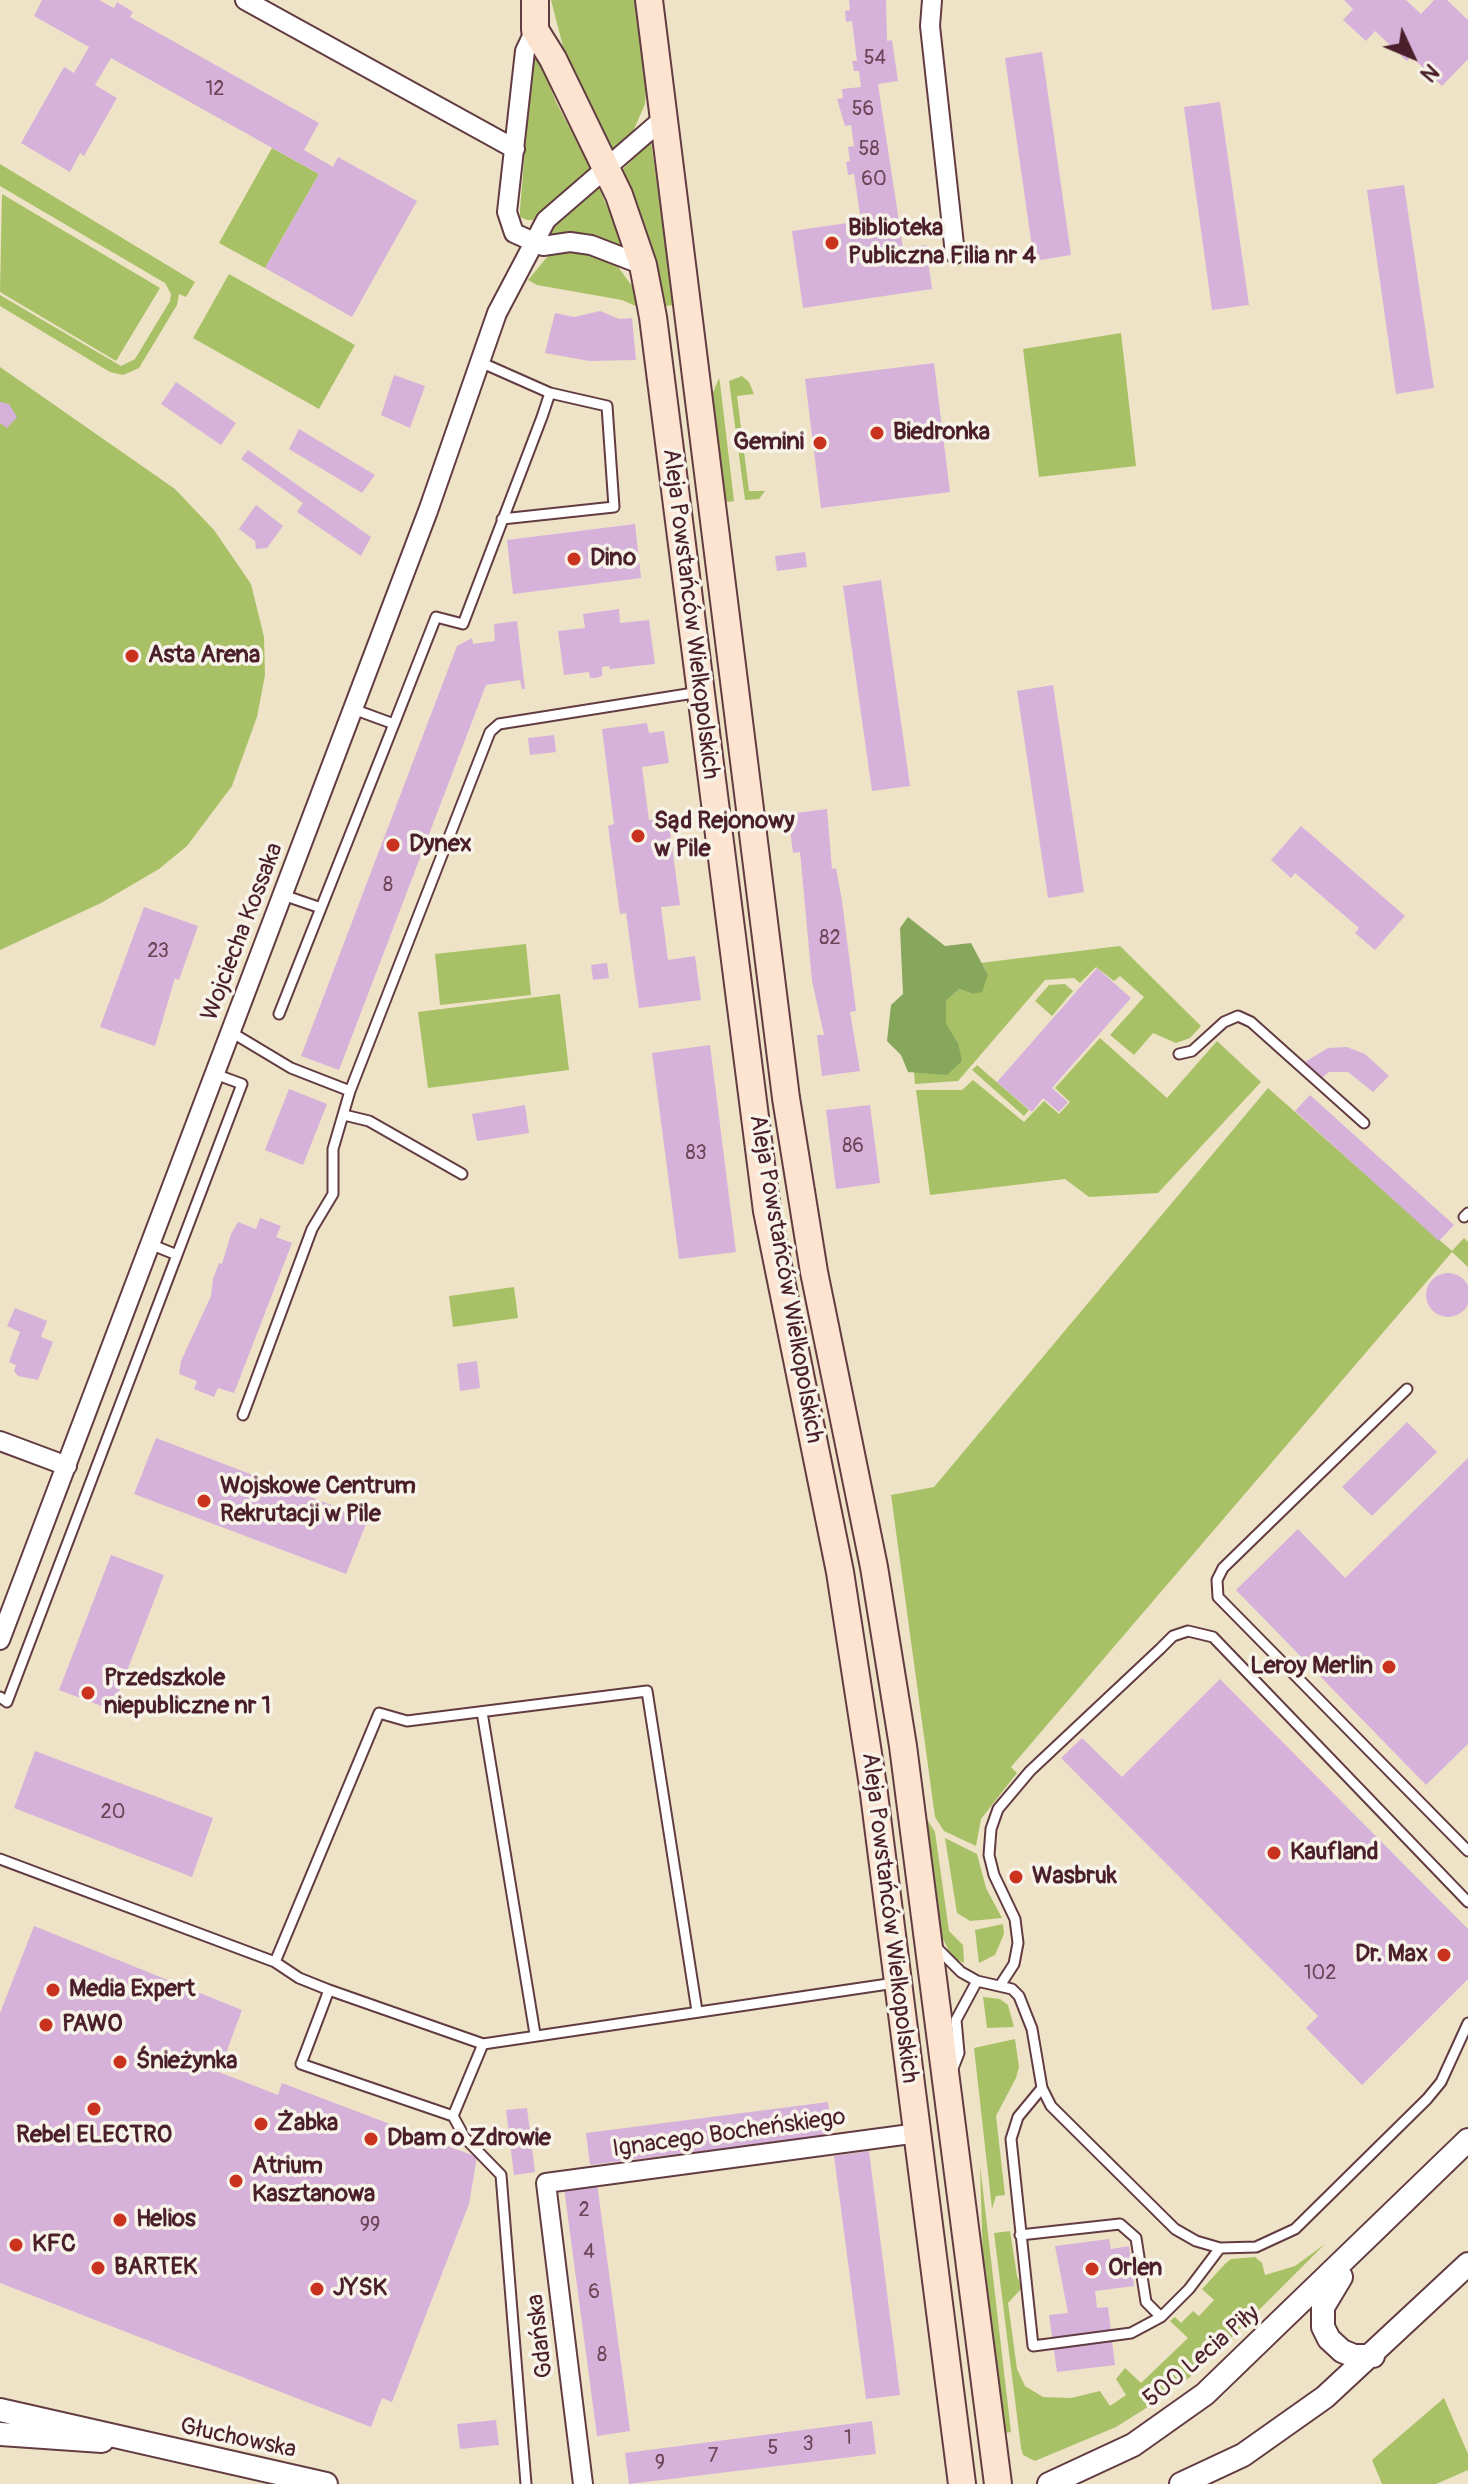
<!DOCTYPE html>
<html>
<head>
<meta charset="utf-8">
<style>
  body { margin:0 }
  #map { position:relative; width:1468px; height:2484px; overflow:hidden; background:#eee3c6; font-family:Pangolin,sans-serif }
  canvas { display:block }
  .north { position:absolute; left:1372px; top:16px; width:80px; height:80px; -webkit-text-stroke:6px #f7f3e8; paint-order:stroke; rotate:134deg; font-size:22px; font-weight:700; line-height:32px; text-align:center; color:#4a1f2b }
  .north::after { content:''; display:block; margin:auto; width:28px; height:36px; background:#4a1f2b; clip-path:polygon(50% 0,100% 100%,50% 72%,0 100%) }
</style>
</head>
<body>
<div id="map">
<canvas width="1468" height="2484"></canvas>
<div class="north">N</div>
</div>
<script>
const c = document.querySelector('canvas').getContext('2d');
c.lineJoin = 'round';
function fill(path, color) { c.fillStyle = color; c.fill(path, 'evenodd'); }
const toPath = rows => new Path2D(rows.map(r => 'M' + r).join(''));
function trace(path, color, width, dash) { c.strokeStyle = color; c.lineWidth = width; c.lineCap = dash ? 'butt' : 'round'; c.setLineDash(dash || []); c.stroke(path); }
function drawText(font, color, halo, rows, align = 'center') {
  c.font = font + ' Pangolin,sans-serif'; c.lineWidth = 7; c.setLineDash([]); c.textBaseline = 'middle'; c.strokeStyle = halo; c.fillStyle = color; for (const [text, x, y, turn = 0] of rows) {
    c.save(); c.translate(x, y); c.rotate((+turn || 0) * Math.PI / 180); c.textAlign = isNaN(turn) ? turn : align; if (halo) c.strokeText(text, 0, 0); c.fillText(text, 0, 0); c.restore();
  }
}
fill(toPath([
  [551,0,637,0,647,80,645,104,632,134,612,152,567,62],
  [537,52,556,102,591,168,533,220,527,220,520,217,520,209,533,55],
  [651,141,674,305,665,306,654,252,621,171],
  [272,148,319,174,265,268,219,243],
  [0,164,195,282,186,297,179,294,177,305,139,368,123,375,110,372,0,306,0,295,121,366,135,359,170,301,171,294,165,283,0,186],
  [599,188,625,247,587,233,547,236,557,222],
  [2,194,160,288,116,361,0,292],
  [574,249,616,264,632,286,638,307,622,300,537,285,528,280,548,256],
  [229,274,355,345,319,409,193,338],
  [1121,333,1136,466,1039,477,1023,349],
  [0,367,175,489,214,530,251,584,264,637,265,675,257,717,232,786,187,846,159,869,101,903,0,950],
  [742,376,749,382,754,394,737,396,749,491,765,491,759,499,745,500,729,381],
  [719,378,720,383,734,501,728,502,724,497,712,395],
  [526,944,531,995,440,1005,435,954],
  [1120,946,1201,1026,1190,1038,1176,1043,1153,1033,1134,1055,1110,1035,1144,997,1120,976,1114,981,1096,967,1080,983,1074,978,1045,980,958,1081,915,1084,914,1072,922,1072,958,1043,946,1023,946,1001,959,989,973,994,985,968,980,963],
  [1065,984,1073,991,1052,1016,1035,1001,1049,985],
  [560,994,569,1070,428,1088,418,1012],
  [1100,1038,1167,1098,1217,1041,1261,1082,1158,1193,1089,1197,1065,1179,930,1195,916,1090,962,1090,973,1080,1024,1122,1044,1101,1059,1114,1070,1102,1055,1088],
  [977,1065,1029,1110,1024,1116,972,1070],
  [1268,1088,1452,1251,1464,1238,1468,1242,1468,1267,1452,1252,1011,1767,1017,1773,981,1819,976,1846,944,1831,935,1817,891,1495,934,1487],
  [514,1287,518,1318,453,1327,449,1296],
  [926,1818,935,1832,949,1931,963,1945,964,1963,952,1957,941,1935],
  [945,1838,977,1854,986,1888,1002,1918,970,1921,957,1913],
  [1003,1924,1004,1934,995,1955,979,1963,975,1930],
  [983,1997,1000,1999,1008,2005,1014,2027,987,2028],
  [1015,2039,1019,2067,1016,2078,996,2116,1005,2195,996,2196,992,2209,974,2048],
  [980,2165,1011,2432,1005,2433,983,2264],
  [1010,2231,1017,2276,1022,2288,1008,2303,1017,2369,1025,2386,1043,2397,1071,2398,1100,2391,1110,2406,1126,2395,1116,2379,1125,2368,1141,2383,1188,2338,1170,2321,1175,2317,1181,2323,1193,2311,1199,2316,1214,2300,1202,2289,1225,2264,1231,2259,1255,2257,1262,2263,1265,2275,1295,2266,1325,2244,1198,2371,1162,2398,1116,2427,1035,2461,1023,2455,1021,2448,994,2233],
  [1444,2398,1468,2454,1468,2470,1436,2484,1382,2484,1372,2460]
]), '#a8c167');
fill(toPath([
  [908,917,945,946,971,943,988,975,982,992,973,994,959,989,946,1001,946,1023,958,1043,962,1061,947,1075,908,1072,901,1055,887,1041,891,1005,903,994,900,928]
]), '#86a75c');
fill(toPath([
  [42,0,99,0,114,8,117,2,133,12,130,17,319,123,304,150,333,167,338,157,417,201,352,317,265,268,319,174,111,58,95,85,117,98,84,156,80,153,70,172,21,143,64,67,74,73,89,47,34,16],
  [849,0,886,0,887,41,892,40,898,81,878,84,903,248,926,245,932,289,803,308,792,231,861,221,854,174,848,175,846,162,850,161,848,147,854,146,851,125,845,126,837,99,843,98,842,89,861,87,859,71,854,71,852,61,857,61,852,21,846,22,845,11,850,10],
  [1344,0,1406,0,1421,14,1434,0,1447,0,1468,20,1468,59,1442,86,1411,56,1407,61,1375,31,1366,41,1343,20,1353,9],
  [1042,52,1071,255,1034,261,1005,58],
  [1220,102,1249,305,1212,310,1184,107],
  [1404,185,1434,388,1396,394,1367,190],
  [600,311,619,319,632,318,636,360,589,361,545,353,555,313,574,317],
  [934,363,950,492,821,508,805,379],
  [394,375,425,386,410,428,381,415],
  [176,382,236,423,221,445,161,404],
  [0,402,9,404,17,417,7,428,0,423],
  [299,429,375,475,362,493,289,449],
  [248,450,371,537,361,556,297,512,303,503,241,459],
  [256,505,283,526,267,548,256,549,255,541,239,529],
  [635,524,641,578,513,594,507,540],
  [805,552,807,567,777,571,775,556],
  [881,580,910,786,872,791,843,586],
  [619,609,620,623,649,620,655,664,610,669,609,666,602,667,602,676,596,678,590,678,589,672,564,675,558,631,585,628,583,614],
  [517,621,525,689,522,689,520,680,486,685,339,1070,301,1056,457,646,472,638,473,644,495,641,494,624],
  [1053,685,1084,892,1048,898,1017,691],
  [647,723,649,733,664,731,669,763,642,767,649,820,668,817,680,905,661,907,668,960,695,956,701,1000,639,1008,626,913,620,914,608,826,614,824,602,729],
  [554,735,556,752,530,755,528,738],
  [827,809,832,869,836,868,842,901,856,1011,850,1012,860,1071,822,1076,817,1035,824,1035,812,981,800,852,793,853,788,814],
  [1301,826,1405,916,1375,950,1355,933,1359,928,1295,873,1291,878,1271,860],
  [144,907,198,926,179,980,175,978,155,1046,100,1027],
  [607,963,609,978,593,980,591,965],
  [1097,968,1131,998,1052,1088,1068,1102,1059,1112,1043,1098,1032,1112,997,1082],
  [710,1045,736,1252,679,1259,652,1053],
  [1347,1047,1365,1054,1389,1076,1373,1092,1348,1072,1329,1072,1320,1079,1303,1063,1328,1048],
  [289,1089,327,1104,303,1165,265,1150],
  [1310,1095,1454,1225,1439,1241,1295,1111],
  [525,1105,529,1133,477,1141,472,1114],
  [870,1105,880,1183,836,1189,826,1110],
  [260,1218,281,1226,276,1237,292,1243,234,1393,218,1388,214,1397,194,1389,197,1381,179,1374,181,1361,211,1296,213,1279,219,1263,222,1264,231,1234,238,1222,256,1229],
  '1426 1295a22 22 0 1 1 44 0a22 22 0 1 1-44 0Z',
  [15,1308,47,1321,41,1337,53,1342,38,1380,18,1376,14,1371,16,1365,9,1362,20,1332,7,1326],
  [477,1361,480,1388,460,1391,457,1364],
  [1407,1422,1437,1452,1372,1516,1342,1487],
  [156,1438,368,1519,346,1574,134,1494],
  [1468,1458,1468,1744,1426,1785,1236,1590,1298,1529,1345,1578],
  [111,1555,164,1575,112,1710,59,1690],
  [1220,1679,1468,1929,1468,1979,1362,2085,1306,2028,1318,2016,1061,1758,1082,1738,1122,1777],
  [35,1751,213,1818,192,1877,14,1808],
  [34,1926,242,2010,219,2072,278,2095,282,2083,477,2157,469,2204,392,2402,382,2398,371,2427,0,2283,0,2013],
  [828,2102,832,2135,590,2165,586,2133],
  [527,2108,535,2172,514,2175,506,2110],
  [869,2151,900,2395,866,2399,834,2156],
  [597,2183,630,2431,597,2436,564,2188],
  [1109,2239,1111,2249,1129,2246,1134,2286,1095,2291,1097,2308,1108,2307,1115,2365,1057,2372,1049,2315,1068,2313,1055,2246],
  [496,2420,499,2445,460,2449,457,2424],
  [872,2421,876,2454,629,2484,625,2453]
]), '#d6b2db');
const service = toPath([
  [502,519,614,507,607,406,550,393],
  [353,709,394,724,436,617,463,624,542,417,550,393,480,362],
  [283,895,321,908,394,724],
  [279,1014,321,908],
  [231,1032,291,1068,350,1091],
  [1179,1054,1192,1051,1224,1022,1238,1016,1251,1022,1364,1123],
  [344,1115,369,1121,462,1174],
  [1464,1217,1468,1213],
  [150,1244,177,1255],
  [1407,1389,1223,1568,1217,1580,1218,1597,1468,1851],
  [243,1415,312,1229,333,1194,333,1149,350,1091,490,732,499,724,700,692],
  [0,1697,7,1702,242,1084,215,1074],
  [482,1712,535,2034],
  [0,1859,275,1962,299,1978,329,1990,483,2044,895,1983],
  [938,1949,961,1972,977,1981,1012,1989,1019,1996,1032,2029,1042,2088,1051,2106,1175,2229,1196,2241,1220,2248,1256,2247,1295,2229,1427,2099,1441,2082,1468,2023],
  [275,1962,379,1713,407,1721,647,1691,697,2011],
  [1001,1984,1014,1964,1018,1943,1015,1919,994,1875,989,1855,991,1829,998,1809,1030,1771,1160,1649,1173,1636,1188,1631,1213,1637,1468,1902],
  [329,1990,301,2064,453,2116,465,2138,501,2175,526,2484],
  [952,2071,959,2053,956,2020,977,1981],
  [1042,2088,1018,2117,1011,2139,1033,2346,1131,2333,1161,2317,1189,2289,1220,2248],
  [453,2116,483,2044],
  [1020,2235,1120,2224,1136,2238,1146,2302,1161,2317]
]);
const minor = toPath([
  [245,0,515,149],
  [932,0,930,26,955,254],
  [535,30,525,51,507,212,514,233,543,246,570,242,591,245,643,265],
  [0,1441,67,1466],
  [0,1640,428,511,497,313,546,220,664,118],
  [583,2484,546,2183,918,2133]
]);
const tertiary = toPath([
  [1341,2277,1323,2307,1323,2327,1329,2339,1342,2351,1354,2356,1373,2356],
  [0,2410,326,2484],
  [0,2434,102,2441],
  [1049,2484,1133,2445,1205,2394,1468,2140],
  [1181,2484,1243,2455,1325,2397,1468,2264]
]);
const secondary = toPath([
  [535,0,535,30,553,59,619,195,643,265,653,317,767,1211,840,1572,873,1786,962,2484],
  [649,0,786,1098,814,1272,874,1567,903,1746,998,2484]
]);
trace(service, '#633c42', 13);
trace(minor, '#633c42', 22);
trace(tertiary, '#633c42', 26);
trace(secondary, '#633c42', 30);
trace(service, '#fff', 9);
trace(minor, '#fff', 18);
trace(tertiary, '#fff', 22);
trace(secondary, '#fde4d1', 26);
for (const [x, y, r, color] of [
  [832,243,8,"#c8321e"],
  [877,433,8,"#c8321e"],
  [820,443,8,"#c8321e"],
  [574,559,8,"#c8321e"],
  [132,656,8,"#c8321e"],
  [638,836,8,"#c8321e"],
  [393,845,8,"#c8321e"],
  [204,1501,8,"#c8321e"],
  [1389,1667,8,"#c8321e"],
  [88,1693,8,"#c8321e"],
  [1274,1853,8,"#c8321e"],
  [1016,1877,8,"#c8321e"],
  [1444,1955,8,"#c8321e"],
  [53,1990,8,"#c8321e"],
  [46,2025,8,"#c8321e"],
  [120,2062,8,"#c8321e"],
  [94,2109,8,"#c8321e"],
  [261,2124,8,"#c8321e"],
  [371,2139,8,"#c8321e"],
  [236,2181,8,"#c8321e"],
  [120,2220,8,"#c8321e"],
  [16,2245,8,"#c8321e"],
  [98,2268,8,"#c8321e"],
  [1092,2269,8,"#c8321e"],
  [317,2289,8,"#c8321e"]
]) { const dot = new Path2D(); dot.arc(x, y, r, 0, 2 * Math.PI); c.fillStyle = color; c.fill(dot); trace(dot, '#f7f3e8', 3); }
drawText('20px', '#6d4457', null, [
  ["54",875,59],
  ["12",215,90],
  ["56",863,110],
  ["58",869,150],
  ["60",874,180],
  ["8",388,886],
  ["82",830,939],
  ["23",158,952],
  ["86",853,1147],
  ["83",696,1154],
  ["20",113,1813],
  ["102",1320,1974],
  ["2",584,2211],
  ["99",370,2226],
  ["4",589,2253],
  ["6",594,2293],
  ["8",602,2356],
  ["1",848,2439],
  ["3",808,2445],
  ["5",773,2449],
  ["7",713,2457],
  ["9",660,2464]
]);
drawText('bold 24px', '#4a1f2b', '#f7f3e8', [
  ["Biblioteka",848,229],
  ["Publiczna Filia nr 4",848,257],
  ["Biedronka",893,433],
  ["Gemini",804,443,"right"],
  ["Dino",590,559],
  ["Asta Arena",148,656],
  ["Sąd Rejonowy",654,822],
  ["w Pile",654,850],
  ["Dynex",409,845],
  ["Wojskowe Centrum",220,1487],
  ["Rekrutacji w Pile",220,1515],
  ["Leroy Merlin",1373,1667,"right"],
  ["Przedszkole",104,1679],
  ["niepubliczne nr 1",104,1707],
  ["Kaufland",1290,1853],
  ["Wasbruk",1032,1877],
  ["Dr. Max",1428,1955,"right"],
  ["Media Expert",69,1990],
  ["PAWO",62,2025],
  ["Śnieżynka",136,2062],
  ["Żabka",277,2124],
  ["Rebel ELECTRO",94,2136,"center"],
  ["Dbam o Zdrowie",387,2139],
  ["Atrium",252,2167],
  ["Kasztanowa",252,2195],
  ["Helios",136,2220],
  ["KFC",32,2245],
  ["BARTEK",114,2268],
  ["Orlen",1108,2269],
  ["JYSK",333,2289]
], 'left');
drawText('24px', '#4a1f2b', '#f7f3e8', [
  ["Aleja Powstańców Wielkopolskich",690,614,83],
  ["Wojciecha Kossaka",243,932,-69],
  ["Aleja Powstańców Wielkopolskich",785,1279,80],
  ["Aleja Powstańców Wielkopolskich",889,1918,83],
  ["Ignacego Bocheńskiego",729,2134,-8],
  ["Gdańska",541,2336,-97],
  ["500 Lecia Piły",1202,2357,-40],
  ["Głuchowska",238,2439,12]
]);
</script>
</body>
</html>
